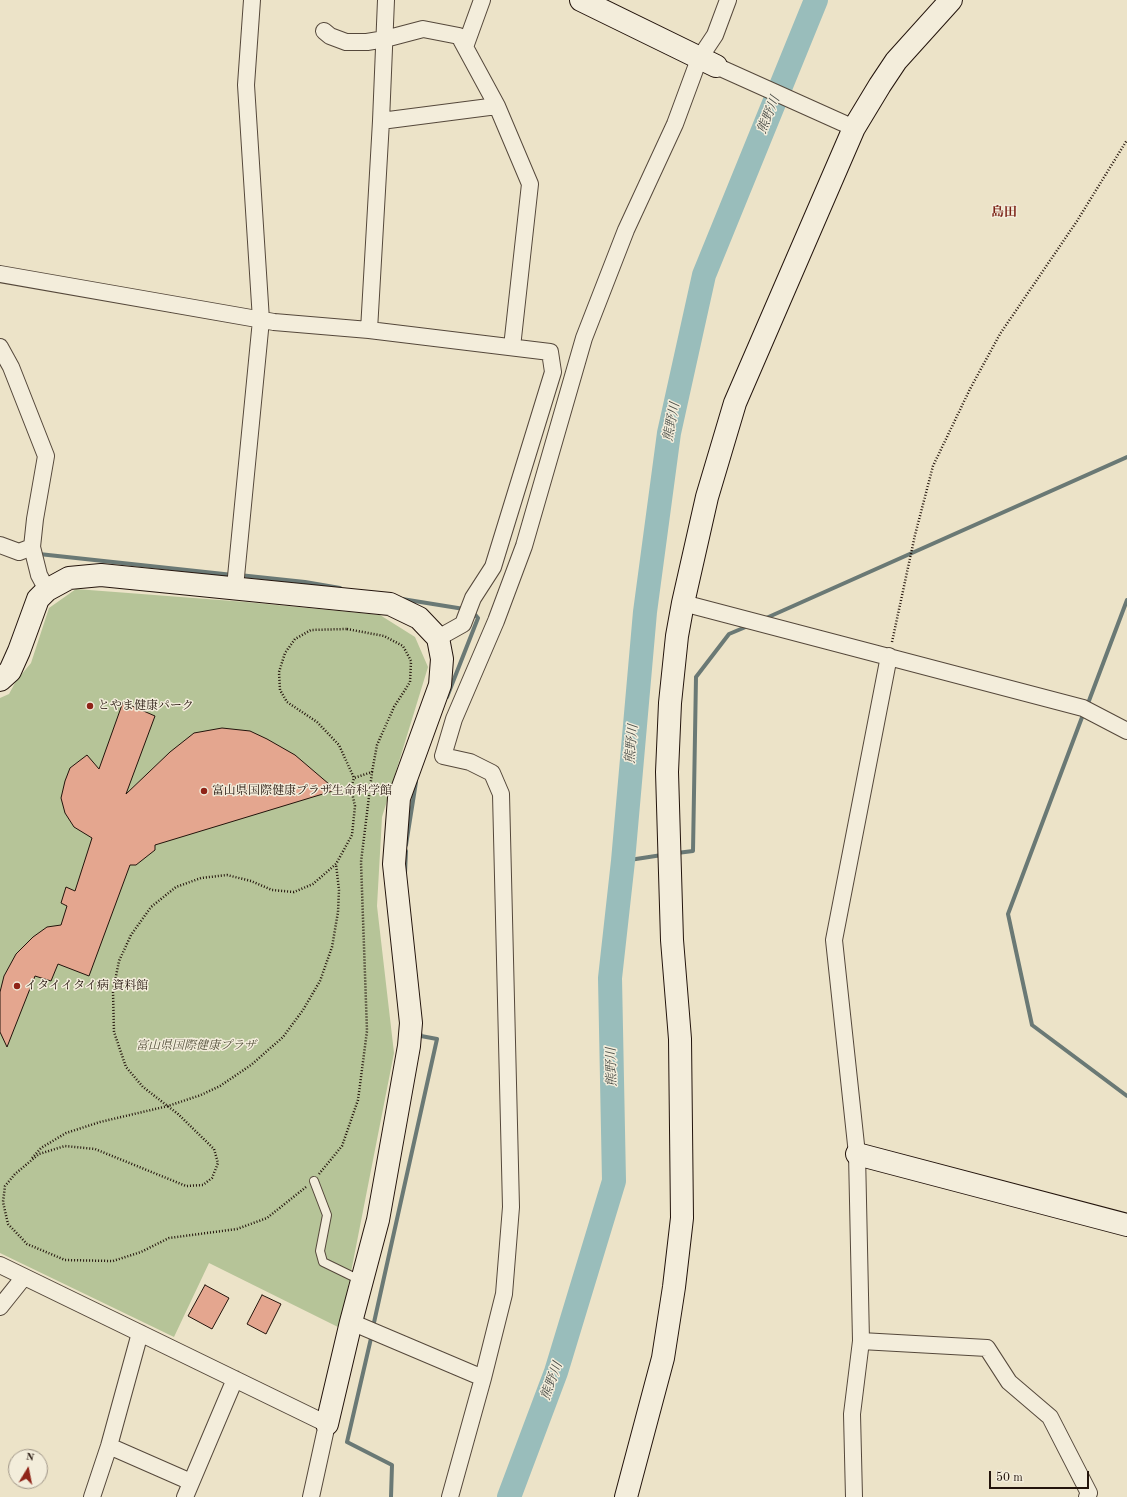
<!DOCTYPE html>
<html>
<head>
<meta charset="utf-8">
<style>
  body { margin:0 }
  #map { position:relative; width:1127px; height:1497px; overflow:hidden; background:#ece3c8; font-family:"Old Standard TT",serif }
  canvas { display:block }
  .north { position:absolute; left:8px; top:1449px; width:40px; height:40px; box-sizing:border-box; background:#f3eddb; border:1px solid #a09688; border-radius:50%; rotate:10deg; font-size:11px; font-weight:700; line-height:16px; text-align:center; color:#23140c }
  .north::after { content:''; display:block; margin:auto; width:14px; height:18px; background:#8f2418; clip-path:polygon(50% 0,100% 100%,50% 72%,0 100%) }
  .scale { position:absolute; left:989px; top:1471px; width:100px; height:18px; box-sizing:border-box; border:2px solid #23140c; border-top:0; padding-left:5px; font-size:12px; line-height:14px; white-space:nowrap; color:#23140c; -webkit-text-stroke:3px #f3eddb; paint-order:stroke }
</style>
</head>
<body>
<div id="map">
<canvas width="1127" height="1497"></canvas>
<div class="north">N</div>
<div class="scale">50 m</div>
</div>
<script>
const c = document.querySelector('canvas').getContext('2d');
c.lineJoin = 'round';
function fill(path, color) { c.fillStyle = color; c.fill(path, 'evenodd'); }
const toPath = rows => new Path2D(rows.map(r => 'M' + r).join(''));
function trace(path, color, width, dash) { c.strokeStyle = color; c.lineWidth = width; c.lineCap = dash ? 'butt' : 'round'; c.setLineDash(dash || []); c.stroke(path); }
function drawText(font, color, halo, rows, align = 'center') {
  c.font = font + ' "Old Standard TT","Noto Serif JP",serif'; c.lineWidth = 3; c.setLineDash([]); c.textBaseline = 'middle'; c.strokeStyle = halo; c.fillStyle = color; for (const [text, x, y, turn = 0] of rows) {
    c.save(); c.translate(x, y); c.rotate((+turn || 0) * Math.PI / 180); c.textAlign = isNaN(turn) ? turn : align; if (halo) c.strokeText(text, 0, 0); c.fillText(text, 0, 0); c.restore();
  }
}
fill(toPath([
  [76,589,246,602,380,615,415,637,428,667,382,817,377,906,394,1053,340,1328,209,1263,174,1337,0,1253,0,698,9,694,16,681,31,663,49,608]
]), '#b6c498');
trace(toPath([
  [39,554,233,575],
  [239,575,305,582,340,588],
  [402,599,464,609],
  [764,619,1127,457],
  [447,697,478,618,472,611],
  [1087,706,1127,600],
  [1084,712,1008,914,1032,1025,1127,1096],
  [406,845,416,782],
  [677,853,693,851,696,677,729,634,748,626],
  [623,861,662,855],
  [405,873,406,851],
  [373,1327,437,1039,421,1036,420,1033],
  [372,1334,347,1442,392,1465,391,1497]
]), '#6a7975', 4);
trace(toPath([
  [509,1497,556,1372,614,1181,610,978,623,861,645,612,669,433,704,275,816,0]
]), '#99bdbb', 24);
const building = toPath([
  [123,702,155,716,126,794,170,752,194,733,222,728,250,731,267,739,295,755,336,790,155,845,155,850,136,865,130,865,89,976,58,964,51,981,35,976,7,1047,0,1032,0,992,4,976,16,954,33,937,47,927,61,925,67,906,61,903,66,887,75,891,92,838,74,827,65,813,61,798,65,781,70,768,87,755,99,769,123,702],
  [205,1285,229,1298,212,1329,188,1316,205,1285],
  [262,1295,281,1304,266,1334,247,1324,262,1295]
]);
fill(building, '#e4a68f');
trace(building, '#23140c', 1);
const lane = toPath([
  [314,1181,327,1215,320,1251,323,1262,362,1281]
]);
const street = toPath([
  [324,31,330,36,346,42,367,42,385,39,423,29,459,36,497,106],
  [465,47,482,0],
  [716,66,854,128],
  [381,121,497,106,530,184,512,347],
  [0,274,274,322,369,330,550,352,553,372,493,567,473,598,463,624,438,638],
  [369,330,381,121,386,0],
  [0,347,11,367,46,456,35,519,32,547],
  [0,545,19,552,32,547,39,575,47,590],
  [235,587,261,320,246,85,252,0],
  [683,603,1083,708,1127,731],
  [0,1265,327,1424,311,1497],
  [0,1307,24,1277],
  [351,1322,483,1378],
  [861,1341,987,1348,1009,1382,1050,1417,1089,1493,1087,1497],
  [109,1446,191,1482],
  [92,1497,109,1446,140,1333],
  [185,1497,235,1379],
  [450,1497,483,1378,504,1294,511,1207,501,794,492,773,470,762,443,756,454,719,496,621,524,546,584,338,626,230,675,124,699,59,715,35,728,0],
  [854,1497,852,1414,861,1341,857,1154,834,940,889,656]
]);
const secondary = toPath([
  [581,0,716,66],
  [0,680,10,671,19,651,38,599,47,590,69,578,101,575,390,604,419,618,438,638,442,659,440,685,399,798,394,864,411,1023,409,1046,378,1220,351,1322,327,1424],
  [857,1154,1127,1225],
  [626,1497,663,1358,674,1287,682,1218,680,1039,672,940,667,772,670,703,677,636,683,603,707,497,735,403,854,128,880,85,896,61,951,0]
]);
trace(lane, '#55483b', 10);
trace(street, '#55483b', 18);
trace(secondary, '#23140c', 24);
trace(toPath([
  [347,629,384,636,403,646,411,661,410,682,394,707,377,745,372,772,354,778,339,745,317,722,287,702,280,690,279,672,285,653,295,639,311,630,347,629],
  [892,642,915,535,933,466,970,389,1000,334,1077,221,1127,140],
  [32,1158,41,1148,66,1133,100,1122,168,1106,201,1095,220,1086,251,1065,283,1037,303,1010,320,981,332,947,338,912,339,890,336,864],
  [319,1174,342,1146,358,1100,367,1031,361,862,372,772],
  [306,1187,267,1218,237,1229,169,1238,141,1252,113,1261,65,1260,27,1244,8,1224,3,1202,5,1186,15,1174,39,1154,65,1146,95,1149,186,1186,203,1185,212,1178,218,1163,214,1149,178,1114,143,1087,126,1067,114,1032,113,991,119,961,131,935,151,907,176,887,201,878,227,875,251,881,272,890,294,892,313,884,336,864,352,835,355,806,351,788,354,778]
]), '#23140c', 2.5, [1, 2]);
trace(lane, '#f3eddb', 8);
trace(street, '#f3eddb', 16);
trace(secondary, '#f3eddb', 22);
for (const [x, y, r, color] of [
  [90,706,4,"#8f2418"],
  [204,791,4,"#8f2418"],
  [17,986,4,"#8f2418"]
]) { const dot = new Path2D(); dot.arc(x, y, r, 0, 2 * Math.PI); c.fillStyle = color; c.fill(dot); trace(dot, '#f3eddb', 1.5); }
drawText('12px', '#23140c', '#f3eddb', [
  ["とやま健康パーク",98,706],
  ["富山県国際健康プラザ生命科学館",212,791],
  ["イタイイタイ病 資料館",25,986]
], 'left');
drawText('italic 12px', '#56523d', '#f3eddb', [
  ["富山県国際健康プラザ",196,1046]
]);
drawText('italic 13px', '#4c4f49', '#f3eddb', [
  ["熊野川",769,115,-68],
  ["熊野川",672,422,-79],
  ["熊野川",632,744,-85],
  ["熊野川",612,1067,-91],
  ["熊野川",552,1381,-70]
]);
drawText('bold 13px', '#7a1f14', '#f3eddb', [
  ["島田",1004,213]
]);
</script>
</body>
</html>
